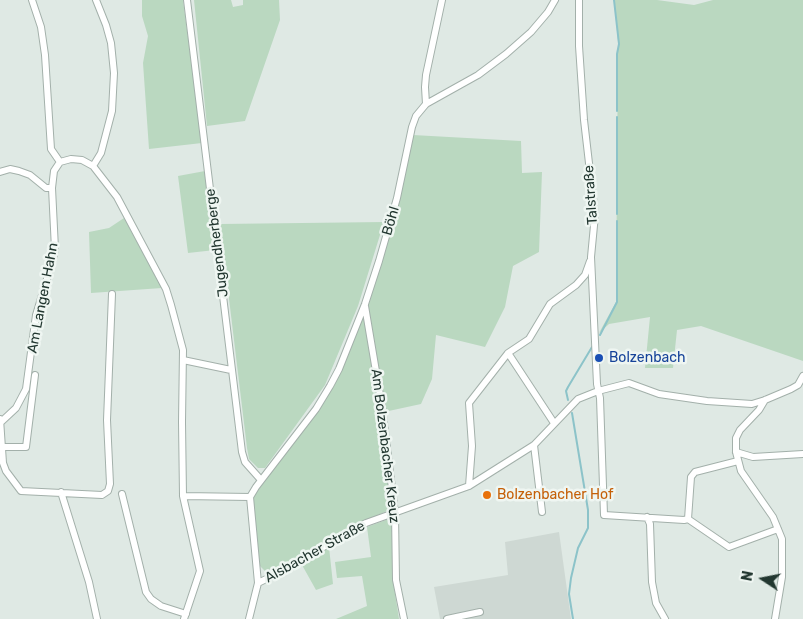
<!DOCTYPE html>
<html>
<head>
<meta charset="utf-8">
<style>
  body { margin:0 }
  #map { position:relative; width:803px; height:619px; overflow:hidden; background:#dfe9e4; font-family:Rubik,sans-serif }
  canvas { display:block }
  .north { position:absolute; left:738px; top:554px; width:50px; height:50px; -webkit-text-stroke:4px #eff6f2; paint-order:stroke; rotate:281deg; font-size:14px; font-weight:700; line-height:20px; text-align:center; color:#223730 }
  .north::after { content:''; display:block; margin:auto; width:18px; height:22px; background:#223730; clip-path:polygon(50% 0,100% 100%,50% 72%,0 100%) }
</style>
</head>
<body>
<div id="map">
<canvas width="803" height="619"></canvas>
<div class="north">N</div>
</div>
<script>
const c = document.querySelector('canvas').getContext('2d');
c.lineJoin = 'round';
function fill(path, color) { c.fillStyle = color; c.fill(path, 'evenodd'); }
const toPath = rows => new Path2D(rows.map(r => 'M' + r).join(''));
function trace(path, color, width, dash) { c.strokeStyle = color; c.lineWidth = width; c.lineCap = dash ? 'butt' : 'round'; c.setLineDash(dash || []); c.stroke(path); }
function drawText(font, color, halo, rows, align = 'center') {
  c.font = font + ' Rubik,sans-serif'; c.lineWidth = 5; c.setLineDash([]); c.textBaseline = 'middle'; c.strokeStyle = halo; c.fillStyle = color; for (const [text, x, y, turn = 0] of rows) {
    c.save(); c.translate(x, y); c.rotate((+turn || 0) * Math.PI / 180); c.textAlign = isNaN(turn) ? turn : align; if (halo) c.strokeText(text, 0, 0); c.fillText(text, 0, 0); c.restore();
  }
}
fill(toPath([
  [559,532,571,619,440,619,434,587,508,575,505,542]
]), '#ced8d3');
fill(toPath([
  [142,0,183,0,202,143,149,149,143,63,148,36,142,16],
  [194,0,231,0,233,7,243,5,243,0,279,0,280,20,245,121,207,126],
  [614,0,657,0,694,5,713,0,803,0,803,361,701,326,677,330,673,368,645,368,650,317,609,324,599,333,616,302,618,42],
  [413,135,521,141,522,173,542,172,539,252,513,266,505,307,485,347,436,335,432,379,421,404,384,412,368,306,394,217,404,179],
  [205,171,215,250,188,253,178,176],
  [124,218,162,288,91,293,89,232,109,228],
  [384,222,358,306,325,385,265,468,258,468,249,459,247,448,220,224],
  [362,318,365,321,386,452,392,506,391,509,340,533,278,570,273,572,265,571,260,566,259,561,252,506,254,496,331,391,338,378],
  [386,520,389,520,392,525,393,581,399,619,336,619,367,606,362,576,337,578,335,562,371,557,367,527],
  [329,547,333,584,316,590,302,565]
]), '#bad8c0');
trace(toPath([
  [614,0,619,44,617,54,617,111],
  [617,117,617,214],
  [600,335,617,302,617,221],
  [568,400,566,391,568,387,592,347],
  [572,413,588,510,588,528,578,548,571,578,569,594,573,619]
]), '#8cc3c9', 2);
const street = toPath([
  [32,0,41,27,45,55,51,149,60,162],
  [187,0,242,452,245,462,261,480],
  [579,0,579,46,584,120,595,215,591,257,597,384,600,398,604,515,684,520,688,519],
  [426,104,425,87,426,75,442,0],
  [93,166,101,153,112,111,114,73,111,43,106,25,96,0],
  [0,172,10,169,19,171,30,175,46,188,52,188],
  [365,306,382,407,395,513,396,580,404,619],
  [508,353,554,423],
  [183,360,231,370],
  [765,400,759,410,740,430,736,438,736,452,741,471,773,517,782,539,782,577,775,619],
  [0,419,3,463,6,471,21,491,102,495,108,491,110,484,107,420,112,294],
  [1,422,16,408,26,389,36,315,53,259,55,249,52,188,54,171,60,162,71,159,82,160,93,166,117,197,166,289,171,305,183,350,182,422,183,496],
  [534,445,542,512],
  [1,447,26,447,35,375],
  [736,452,753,457,803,454],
  [738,461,695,472,691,477,688,519,729,547,778,529],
  [469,486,472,446,469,403,508,353,529,339,550,304,576,285,585,275,590,261],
  [61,492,89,582,97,619],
  [122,494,146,592,151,599,161,606,186,614],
  [647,517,650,524,652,582,656,603,665,619],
  [258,583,299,563,331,542,366,523,469,486,534,445,578,399,598,391,629,383,659,394,707,401,752,404,765,400,791,389,798,385,803,376],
  [184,619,200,571,183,496,250,497],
  [249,619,258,583,250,497,256,487,316,409,330,386,339,369,365,304,379,261,397,198,412,127,416,116,426,104,478,75,506,54,531,32,548,12,555,0],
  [447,619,480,612]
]);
trace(street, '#a3b0aa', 8);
trace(street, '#fff', 6);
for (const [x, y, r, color] of [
  [599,358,5,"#1a4fb4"],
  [487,495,5,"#e8710a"]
]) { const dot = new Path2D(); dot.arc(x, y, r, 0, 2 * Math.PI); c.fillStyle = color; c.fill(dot); trace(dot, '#eff6f2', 2); }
drawText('14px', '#223730', '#eff6f2', [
  ["Talstraße",591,195,-94],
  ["Böhl",391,221,-74],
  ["Jugendherberge",217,243,-97],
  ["Am Langen Hahn",43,298,-79],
  ["Am Bolzenbacher Kreuz",385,446,83],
  ["Alsbacher Straße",315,552,-29]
]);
drawText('14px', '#164399', '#eff6f2', [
  ["Bolzenbach",609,358]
], 'left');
drawText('14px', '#c56008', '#eff6f2', [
  ["Bolzenbacher Hof",497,495]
], 'left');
</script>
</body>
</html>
